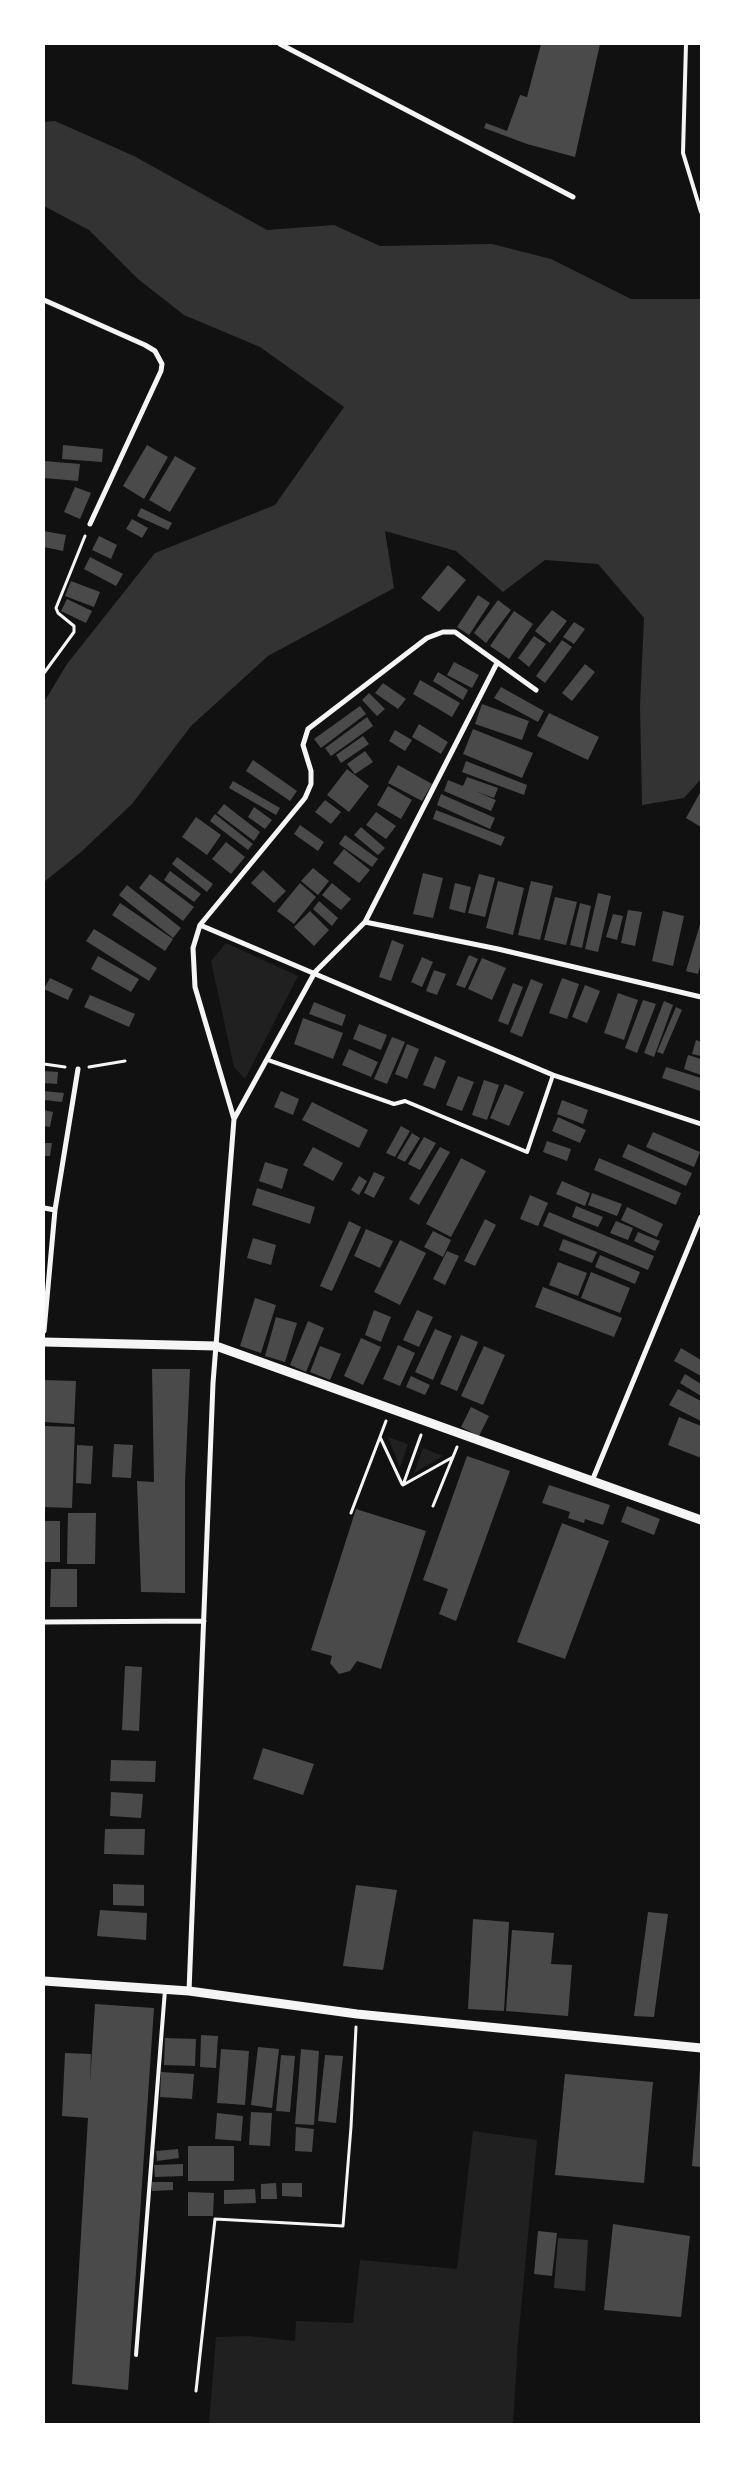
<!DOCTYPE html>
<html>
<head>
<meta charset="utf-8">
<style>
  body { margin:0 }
  #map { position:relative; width:745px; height:2468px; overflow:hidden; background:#111; font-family:Ubuntu,sans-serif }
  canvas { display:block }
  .frame { position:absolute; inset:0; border:45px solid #fff; pointer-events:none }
</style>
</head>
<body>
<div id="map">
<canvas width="745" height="2468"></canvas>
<div class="frame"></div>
</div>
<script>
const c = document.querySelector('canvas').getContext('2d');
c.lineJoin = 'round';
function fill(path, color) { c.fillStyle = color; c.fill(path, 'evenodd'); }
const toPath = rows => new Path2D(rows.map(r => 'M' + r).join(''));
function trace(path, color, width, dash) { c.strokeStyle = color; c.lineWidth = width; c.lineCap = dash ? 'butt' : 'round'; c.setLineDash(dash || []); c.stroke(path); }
fill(toPath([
  [226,943,298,976,245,1079,234,1067,211,961],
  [388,1437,408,1444,400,1468],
  [423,1448,443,1456,414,1473],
  [473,2131,537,2140,518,2341,513,2424,209,2424,216,2337,248,2336,295,2341,296,2321,353,2323,360,2260,457,2269]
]), '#202020');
fill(toPath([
  [55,121,134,156,267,230,334,225,380,246,492,244,551,259,631,299,701,299,701,779,684,798,642,805,640,706,644,618,598,564,545,560,503,592,456,551,385,531,394,588,268,656,191,726,132,804,81,852,44,882,44,702,67,664,155,553,275,505,344,407,260,347,184,315,138,279,89,230,44,206,44,122],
  [558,2238,588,2240,585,2291,554,2288]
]), '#333');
fill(toPath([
  [541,44,600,44,575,157,527,144,484,128,486,123,507,131,520,95,527,97],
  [63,445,103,449,102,462,62,459],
  [147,445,168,457,144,499,123,486],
  [175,456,196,468,170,512,149,500],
  [44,461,80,464,78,481,44,478],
  [75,487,91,493,80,519,64,512],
  [141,508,172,523,168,530,137,516],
  [132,519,148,528,142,538,126,529],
  [44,531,66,535,63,551,44,547],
  [99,536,117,545,111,559,92,550],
  [90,557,123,574,116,586,84,569],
  [448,565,466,580,439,612,421,598],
  [71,581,100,592,94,607,65,596],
  [478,595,490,603,469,635,457,627],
  [67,599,92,611,86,623,61,611],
  [498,600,511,610,486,643,474,633],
  [552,610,567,621,550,643,535,631],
  [514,611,533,624,509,659,490,646],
  [574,622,585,629,574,644,563,637],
  [534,636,546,644,529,667,518,658],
  [562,640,572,647,545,683,536,676],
  [454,662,479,675,472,688,447,675],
  [585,664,595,672,572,701,562,693],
  [438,672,468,690,463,700,433,681],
  [420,680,460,703,452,717,413,694],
  [383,683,406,699,398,709,375,693],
  [501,687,544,711,538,722,494,698],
  [369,693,385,709,377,716,362,700],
  [482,704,529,721,522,740,475,724],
  [360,706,366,714,321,748,314,739],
  [549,713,599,737,588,760,537,736],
  [367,717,373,726,331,756,325,748],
  [419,724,448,742,441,754,412,737],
  [473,729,533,753,522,778,463,754],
  [395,730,412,740,405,751,389,741],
  [363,736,369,744,341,763,336,755],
  [365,751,373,762,355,774,347,764],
  [253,760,297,791,290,801,246,771],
  [466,761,527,785,524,795,462,772],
  [398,765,432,784,422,801,388,783],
  [347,769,369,786,349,812,327,795],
  [467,777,498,788,494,798,475,791,496,800,491,811,444,791,448,780,463,786],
  [233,781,280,808,276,815,229,788],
  [388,786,412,800,401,819,377,805],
  [701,791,701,827,686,818],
  [441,794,495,818,490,829,437,805],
  [325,800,341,812,331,824,315,812],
  [224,804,260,832,254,841,217,813],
  [254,807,272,820,265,829,248,817],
  [436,810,505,837,501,846,433,819],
  [376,812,396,826,386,839,366,825],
  [215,814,253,844,248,850,210,821],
  [196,817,221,835,207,855,182,837],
  [300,825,324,842,318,851,294,834],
  [361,827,385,848,378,855,354,835],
  [345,835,378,859,372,867,339,844],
  [226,842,245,857,231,874,212,859],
  [344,849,370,870,359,883,333,863],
  [177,857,213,884,207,892,172,864],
  [313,868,329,881,318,895,301,881],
  [263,870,286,891,274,903,251,883],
  [170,871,201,894,194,902,164,880],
  [423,873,443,878,433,918,413,914],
  [150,874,194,907,183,921,139,888],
  [479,874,495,878,485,917,468,913],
  [498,881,524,888,513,935,486,928],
  [531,881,553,886,540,940,518,935],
  [300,883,316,897,294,924,277,911],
  [332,883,351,899,341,910,322,895],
  [455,883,471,887,465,913,449,909],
  [127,885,181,928,173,938,119,895],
  [598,893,611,896,598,952,585,949],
  [555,897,577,902,566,945,544,940],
  [319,901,338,918,332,926,313,909],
  [120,903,173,939,165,951,112,915],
  [580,903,591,906,582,948,570,945],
  [628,910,642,912,635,946,621,943],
  [310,911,329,930,314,946,294,927],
  [663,911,684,916,673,966,652,961],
  [613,914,623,916,617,940,606,937],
  [701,921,701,963,698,974,686,971],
  [94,929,157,968,149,981,86,941],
  [392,940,404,945,391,981,379,977],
  [469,955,478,959,465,988,456,985],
  [98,956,139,979,131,992,91,969],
  [422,957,433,962,422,987,411,982],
  [482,958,506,968,492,1000,468,989],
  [434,970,446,974,437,995,426,991],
  [50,978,73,989,68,1000,44,989],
  [562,978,579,984,567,1019,549,1013],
  [531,979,543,984,522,1037,510,1032],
  [513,983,523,987,508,1025,498,1021],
  [585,985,600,991,587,1023,572,1017],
  [618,993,638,1000,624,1040,604,1033],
  [90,995,135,1014,129,1027,84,1007],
  [643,1000,656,1004,637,1053,625,1048],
  [664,1001,673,1005,654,1057,644,1053],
  [314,1002,346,1015,342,1026,309,1014],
  [676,1007,682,1010,663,1054,657,1052],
  [303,1018,343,1033,333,1059,294,1044],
  [359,1024,387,1035,381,1050,353,1039],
  [392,1037,405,1042,387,1084,374,1079],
  [696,1040,701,1042,701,1056,692,1054],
  [407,1044,419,1049,407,1079,395,1074],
  [349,1049,378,1062,371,1077,342,1065],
  [688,1055,701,1059,701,1075,684,1069],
  [435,1056,446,1061,435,1089,423,1085],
  [666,1067,701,1078,700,1091,662,1078],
  [44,1071,58,1072,57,1084,44,1083],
  [458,1076,474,1082,462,1111,446,1105],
  [484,1080,499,1085,487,1120,472,1115],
  [505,1084,524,1092,509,1126,490,1118],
  [44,1091,64,1093,62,1102,44,1100],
  [281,1091,299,1099,293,1115,274,1107],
  [562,1100,588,1110,583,1124,557,1114],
  [312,1102,368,1130,359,1148,302,1120],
  [44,1110,53,1112,50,1127,44,1126],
  [558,1117,586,1130,580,1143,552,1131],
  [401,1126,410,1131,395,1157,386,1153],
  [653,1132,700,1152,694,1167,646,1147],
  [412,1133,420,1138,405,1162,397,1158],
  [424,1137,436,1143,420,1170,408,1164],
  [547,1141,571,1149,567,1161,543,1152],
  [44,1143,52,1143,50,1156,44,1156],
  [628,1144,692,1173,686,1186,622,1157],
  [313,1147,343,1163,333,1181,303,1165],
  [440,1147,450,1152,419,1205,409,1199],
  [461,1158,486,1171,451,1237,426,1224],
  [599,1158,681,1193,676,1205,594,1170],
  [265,1162,288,1169,282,1189,259,1181],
  [374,1172,385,1177,374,1198,364,1193],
  [359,1176,367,1181,359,1195,351,1190],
  [562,1181,590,1193,585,1206,556,1194],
  [257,1188,315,1207,310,1224,252,1205],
  [592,1193,622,1204,617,1216,588,1205],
  [530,1195,548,1203,538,1226,520,1219],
  [576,1206,603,1217,598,1227,572,1217],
  [627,1207,663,1224,657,1237,621,1220],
  [549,1212,654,1256,648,1270,543,1226],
  [485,1219,496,1225,475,1266,464,1261],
  [349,1221,361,1227,332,1291,320,1286],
  [616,1221,633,1228,628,1240,610,1233],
  [366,1229,393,1241,380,1268,354,1256],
  [433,1231,451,1240,443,1257,424,1247],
  [638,1232,660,1241,655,1251,634,1241],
  [253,1238,276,1245,271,1265,247,1258],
  [563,1239,597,1252,592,1263,559,1250],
  [400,1240,426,1253,400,1305,374,1292],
  [447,1251,459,1256,445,1285,433,1279],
  [600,1255,640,1272,635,1284,595,1267],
  [558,1262,587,1273,578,1296,549,1285],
  [591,1272,630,1288,620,1313,581,1298],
  [543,1287,622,1318,614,1337,535,1307],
  [255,1298,276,1305,261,1353,240,1346],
  [374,1310,391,1317,381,1342,365,1335],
  [417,1310,433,1317,419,1347,403,1340],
  [276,1317,297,1323,285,1362,265,1356],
  [308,1321,324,1328,306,1372,290,1365],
  [435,1329,452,1336,433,1380,415,1372],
  [461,1335,478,1342,457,1391,440,1384],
  [361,1338,381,1347,363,1385,344,1376],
  [398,1345,415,1353,400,1386,383,1379],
  [320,1346,341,1354,330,1380,310,1372],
  [484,1346,505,1355,483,1405,461,1396],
  [681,1348,701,1360,701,1376,674,1361],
  [152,1369,190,1369,185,1482,185,1593,141,1592,137,1481,154,1482],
  [685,1374,701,1384,701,1396,680,1383],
  [411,1376,430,1385,425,1395,406,1387],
  [44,1380,76,1381,74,1424,44,1422],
  [678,1389,701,1401,701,1421,669,1405],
  [471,1407,489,1416,479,1436,461,1427],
  [679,1417,701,1426,701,1458,668,1445],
  [44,1426,75,1427,72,1508,44,1507],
  [114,1444,133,1445,131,1478,112,1477],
  [77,1445,93,1446,91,1484,76,1483],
  [467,1456,510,1471,456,1621,439,1614,448,1589,423,1580],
  [549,1485,610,1505,603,1525,585,1519,584,1523,568,1518,570,1512,542,1503],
  [627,1506,660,1519,654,1535,621,1522],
  [356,1509,426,1531,381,1669,357,1661,350,1671,339,1674,330,1663,332,1656,311,1650],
  [68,1513,96,1513,95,1564,67,1564],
  [44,1521,60,1521,60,1562,45,1562],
  [562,1523,609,1541,565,1659,517,1642],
  [51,1569,77,1569,77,1607,50,1607],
  [125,1666,142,1667,139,1731,122,1730],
  [263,1748,314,1764,303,1795,253,1779],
  [111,1760,156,1761,155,1782,110,1781],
  [111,1792,143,1794,141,1818,110,1816],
  [105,1829,145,1829,144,1855,104,1854],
  [113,1884,144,1885,144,1906,113,1905],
  [356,1885,397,1890,383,1970,343,1966],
  [100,1910,147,1913,146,1940,97,1936],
  [648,1912,668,1914,654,2017,634,2016],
  [473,1919,509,1922,504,2011,468,2009],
  [512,1930,554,1933,551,1964,572,1965,568,2016,506,2011],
  [95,2004,154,2008,128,2390,72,2384,88,2118,62,2116,65,2053,91,2054,90,2083],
  [201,2035,218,2036,216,2068,200,2067],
  [165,2038,196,2039,195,2066,164,2065],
  [258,2047,279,2049,272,2108,251,2105],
  [221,2049,249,2051,245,2105,217,2103],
  [301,2049,319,2051,314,2125,295,2124],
  [281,2055,295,2056,290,2112,276,2111],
  [325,2055,343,2056,336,2123,318,2121],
  [700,2068,701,2069,701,2167,692,2166],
  [161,2072,194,2074,192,2099,160,2097],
  [565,2074,653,2082,644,2183,555,2175],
  [251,2112,272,2113,270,2146,249,2145],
  [217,2113,243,2116,241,2141,215,2139],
  [296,2127,314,2129,312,2152,295,2151],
  [188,2146,234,2146,234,2181,188,2181],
  [178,2149,179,2158,157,2161,156,2151],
  [183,2164,183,2176,155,2177,154,2165],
  [152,2182,173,2182,173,2190,152,2191],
  [276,2183,277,2199,261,2199,261,2184],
  [282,2183,302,2183,302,2197,282,2196],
  [255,2189,256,2203,224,2204,224,2190],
  [188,2192,214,2193,213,2216,188,2216],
  [613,2224,690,2236,681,2317,604,2310],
  [538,2231,557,2233,552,2276,534,2274]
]), '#4a4a4a');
trace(toPath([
  [44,673,74,632,74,626,58,613,56,608,85,536],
  [44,1064,65,1067],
  [89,1067,125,1061],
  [386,1421,380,1437,402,1484],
  [421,1435,403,1485,453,1457],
  [433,1506,457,1447],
  [351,1513,380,1437],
  [196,2391,215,2219,343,2226,351,2127,356,2027]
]), '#f5f5f5', 3);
trace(toPath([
  [686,44,683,153,701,212],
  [268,1060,394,1104,405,1101,527,1152,553,1075],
  [136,2355,165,1990]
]), '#f5f5f5', 4);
trace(toPath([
  [280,44,573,197],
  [44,300,145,345,155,351,162,364,161,371,90,524],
  [365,922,498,949,701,997],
  [200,925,553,1075,701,1124],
  [234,1119,315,972,365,922,497,663],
  [44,1208,55,1210],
  [44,1331,55,1210,78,1069],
  [592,1481,701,1217],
  [44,1622,204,1621],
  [189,1991,213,1383,234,1119,195,987,193,948,200,925,305,798,311,784,311,771,303,745,308,729,427,638,443,632,455,632,536,690]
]), '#f5f5f5', 5);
trace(toPath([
  [44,1342,216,1346,701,1520],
  [44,1981,189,1991,357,2014,701,2048]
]), '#f5f5f5', 9);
</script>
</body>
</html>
